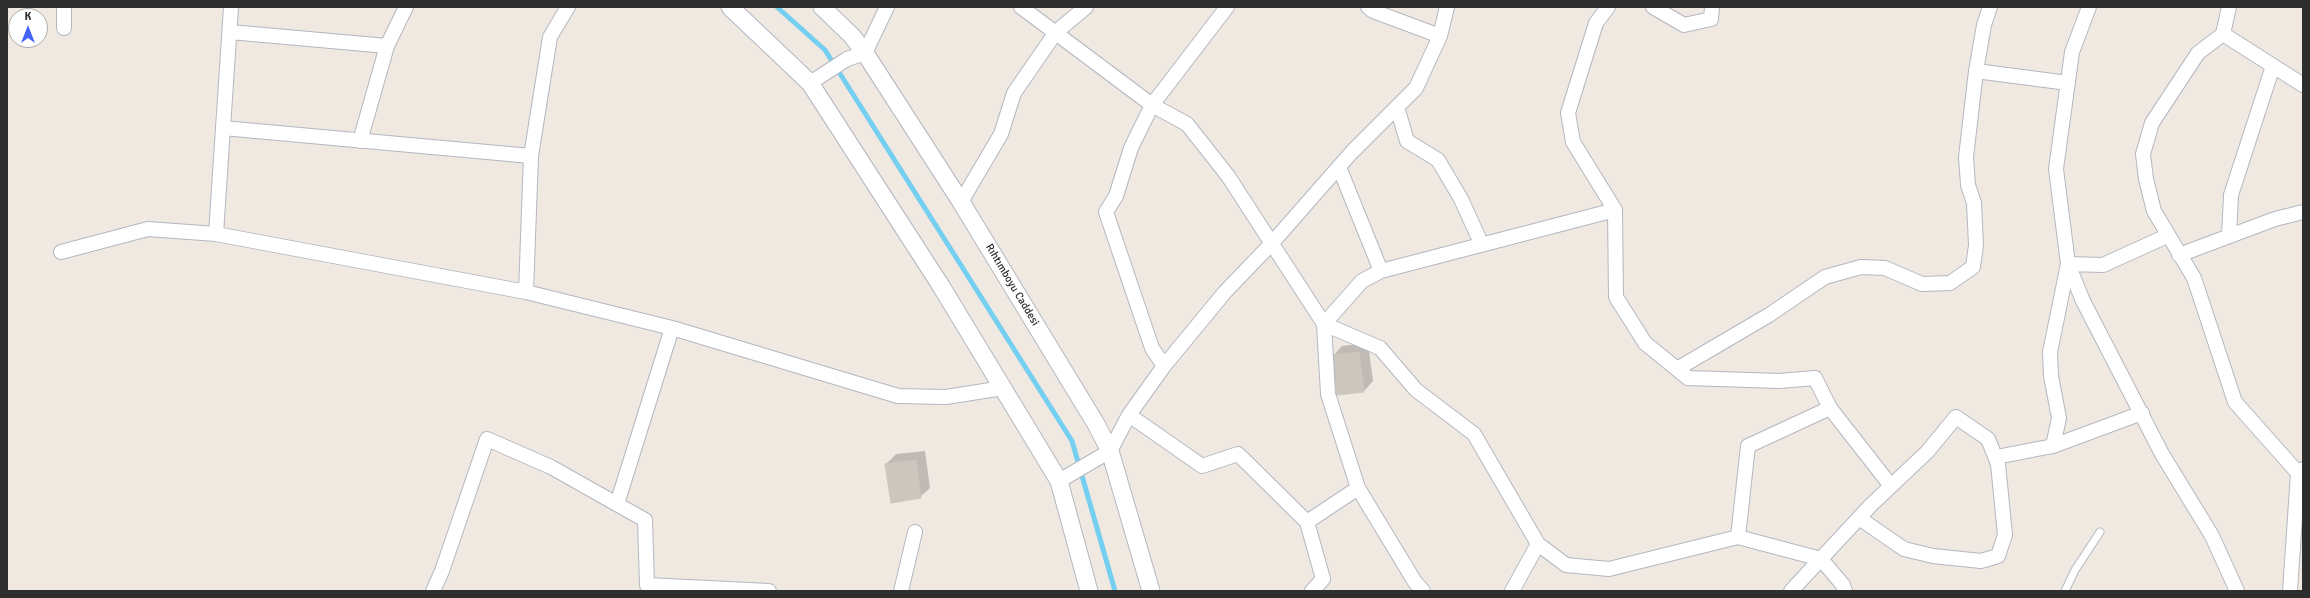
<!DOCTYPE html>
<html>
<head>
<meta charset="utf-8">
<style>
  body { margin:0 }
  #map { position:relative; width:2310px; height:598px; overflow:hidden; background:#efe9e1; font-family:Signika,sans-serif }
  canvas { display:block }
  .frame { position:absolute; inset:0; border:8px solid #2e2e2e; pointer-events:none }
  .north { position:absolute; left:8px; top:8px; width:40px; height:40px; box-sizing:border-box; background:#fff; border:1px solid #ababab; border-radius:50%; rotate:0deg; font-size:11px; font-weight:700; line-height:16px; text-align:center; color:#2e2e2e }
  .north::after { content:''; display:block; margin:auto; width:14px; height:18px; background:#4264fb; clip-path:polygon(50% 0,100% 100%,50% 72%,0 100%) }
</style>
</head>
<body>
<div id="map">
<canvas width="2310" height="598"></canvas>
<div class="frame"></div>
<div class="north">K</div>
</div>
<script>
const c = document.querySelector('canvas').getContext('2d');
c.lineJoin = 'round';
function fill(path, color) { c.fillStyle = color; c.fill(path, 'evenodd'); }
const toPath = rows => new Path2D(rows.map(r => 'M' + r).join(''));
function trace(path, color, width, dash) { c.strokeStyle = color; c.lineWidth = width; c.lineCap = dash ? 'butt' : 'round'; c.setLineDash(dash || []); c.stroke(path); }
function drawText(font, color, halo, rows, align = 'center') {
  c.font = font + ' Signika,sans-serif'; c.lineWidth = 3; c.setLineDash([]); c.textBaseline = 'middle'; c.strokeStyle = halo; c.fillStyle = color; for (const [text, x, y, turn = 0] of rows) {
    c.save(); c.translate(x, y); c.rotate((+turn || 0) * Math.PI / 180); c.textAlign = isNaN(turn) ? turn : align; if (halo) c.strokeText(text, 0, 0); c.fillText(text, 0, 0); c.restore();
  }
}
fill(toPath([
  [1368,343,1373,381,1364,391,1333,356,1342,346],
  [925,451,930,488,920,497,886,464,896,454]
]), '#0003');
trace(toPath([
  [777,7,825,50,1072,441,1115,591]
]), '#75cff0', 5);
const building = toPath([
  [1359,352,1364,392,1337,395,1332,355,1359,352],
  [916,460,921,498,891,503,885,464,916,460]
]);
fill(building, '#cbc7bf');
trace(building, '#cbc5ba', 1);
const service = toPath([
  [2065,591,2075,570,2100,532]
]);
const minor = toPath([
  [1021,7,1152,105,1187,124,1228,176,1324,324,1328,394,1358,488,1415,582,1423,591],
  [1368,7,1373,11,1440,36],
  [1608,7,1596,23,1568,113,1573,142,1615,210,1616,297,1645,343,1688,378,1779,381,1815,378,1830,408,1891,486],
  [1653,7,1684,25,1711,19,1712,7],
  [2089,7,2072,52,2056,169,2068,264,2083,301,2162,454,2212,536,2237,591],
  [2229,7,2223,34,2198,53,2152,123,2143,154,2146,179,2154,211,2194,278,2235,402,2298,473],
  [64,28,64,7],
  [230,32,387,46],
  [2223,34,2303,85],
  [1976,71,2068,83],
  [810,83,847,59,865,53,887,7],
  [1397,107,1407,141,1438,160,1461,199,1482,245],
  [223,128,531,156],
  [360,141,387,46,406,7],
  [1339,167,1381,271],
  [961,202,1001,134,1014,93,1056,32,1086,7],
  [1615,210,1381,271,1362,281,1324,324,1380,348,1416,390,1474,434,1538,544,1566,565,1609,569,1738,537,1821,559,1843,585,1845,591],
  [216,234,231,7],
  [2229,236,2231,195,2273,66],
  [61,252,148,229,216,234,526,292,672,328,898,396,946,397,1003,388],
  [2179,255,2275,219,2303,212],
  [526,292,531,156,550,37,568,7],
  [1164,366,1152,348,1106,212,1116,196,1131,148,1152,105,1227,7],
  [1677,369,1769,315,1825,277,1861,267,1885,268,1922,284,1950,283,1973,267,1976,245,1974,203,1968,185,1966,157,1976,71,1984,25,1990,7],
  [1129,415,1202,466,1238,454,1307,522,1323,579,1312,591],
  [2053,446,2059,418,2051,376,2050,352,2068,264,2103,265,2167,236],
  [1996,457,2053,446,2142,413],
  [1059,481,1110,451,1129,415,1164,366,1225,292,1272,243,1351,153,1416,88,1440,36,1447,7],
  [617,504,672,328],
  [1307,522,1358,488],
  [1738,537,1748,446,1830,408],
  [433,591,442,571,487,439,551,467,645,520,647,585,769,591],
  [901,591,915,532],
  [1512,591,1538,544],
  [1791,591,1871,505,1927,452,1956,417,1988,439,1998,464,2005,535,1998,556,1981,561,1933,556,1904,549,1859,518],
  [2290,591,2298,473,2303,469]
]);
const tertiary = toPath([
  [730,7,810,83,941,286,1059,481,1089,591],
  [822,7,852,36,865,53,961,202,1096,424,1110,451,1151,591]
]);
trace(service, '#b4b7c1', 9);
trace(minor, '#b4b7c1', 16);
trace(tertiary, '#b4b7c1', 19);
trace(service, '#fff', 7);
trace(minor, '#fff', 14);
trace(tertiary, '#fff', 17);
drawText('11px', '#2e2e2e', '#fff', [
  ["Rıhtımboyu Caddesi",1012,285,59]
]);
</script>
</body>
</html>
